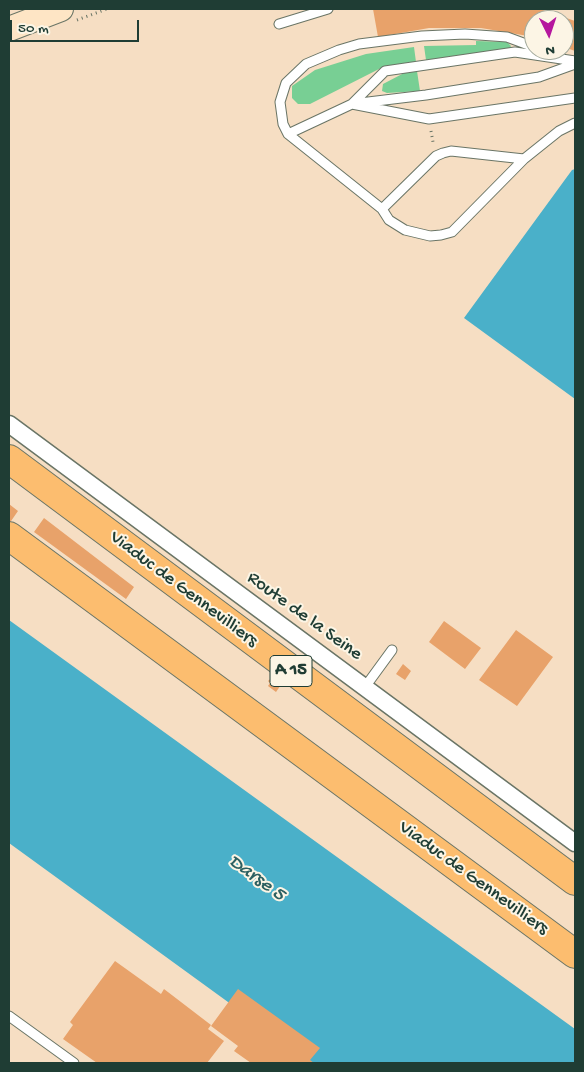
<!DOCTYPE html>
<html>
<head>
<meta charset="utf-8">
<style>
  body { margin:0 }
  #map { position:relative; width:584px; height:1072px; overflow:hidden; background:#f6dec3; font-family:"Gochi Hand",sans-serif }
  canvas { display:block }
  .frame { position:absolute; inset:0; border:10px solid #1f3d34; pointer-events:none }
  .north { position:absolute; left:524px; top:10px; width:50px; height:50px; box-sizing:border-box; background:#fcf5e5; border:1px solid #a4ab9e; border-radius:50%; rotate:176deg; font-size:14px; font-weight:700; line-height:20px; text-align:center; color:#1f3d34 }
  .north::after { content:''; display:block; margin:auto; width:18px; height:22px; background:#b5179e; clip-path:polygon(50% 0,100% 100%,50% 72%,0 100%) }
  .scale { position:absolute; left:10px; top:20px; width:129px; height:22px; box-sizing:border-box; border:2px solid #1f3d34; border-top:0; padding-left:6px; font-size:15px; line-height:18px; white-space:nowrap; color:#1f3d34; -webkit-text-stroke:4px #fcf5e5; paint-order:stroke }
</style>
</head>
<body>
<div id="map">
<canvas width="584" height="1072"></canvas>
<div class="frame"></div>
<div class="north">N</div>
<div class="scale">50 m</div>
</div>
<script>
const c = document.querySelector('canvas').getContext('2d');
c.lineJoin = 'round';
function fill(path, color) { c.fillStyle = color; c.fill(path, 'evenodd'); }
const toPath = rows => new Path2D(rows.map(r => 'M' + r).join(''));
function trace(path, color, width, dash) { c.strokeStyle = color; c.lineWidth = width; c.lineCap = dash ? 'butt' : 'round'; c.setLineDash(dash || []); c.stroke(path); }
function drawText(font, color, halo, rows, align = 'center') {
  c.font = font + ' "Gochi Hand",sans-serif'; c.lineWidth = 4; c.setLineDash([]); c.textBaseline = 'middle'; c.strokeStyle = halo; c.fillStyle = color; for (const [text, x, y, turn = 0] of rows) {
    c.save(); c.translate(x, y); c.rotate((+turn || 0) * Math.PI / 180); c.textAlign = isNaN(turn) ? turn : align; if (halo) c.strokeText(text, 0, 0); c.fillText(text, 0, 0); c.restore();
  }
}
fill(toPath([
  [476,41,507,42,511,46,510,48,426,60,424,46,476,45],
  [414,47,416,62,385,66,310,104,298,104,292,98,292,86,315,70,366,54],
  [417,71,420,91,387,93,382,91,383,84,406,72]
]), '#78cf94');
fill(toPath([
  [575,169,575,399,464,318,572,170],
  [9,620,575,1029,575,1063,312,1063,9,843]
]), '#4ab0c9');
fill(toPath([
  [373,9,540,9,575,21,575,51,564,47,564,20,534,20,534,37,481,28,429,28,378,37],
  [9,504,18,511,9,524],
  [44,518,134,587,126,599,34,532],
  [444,621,481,648,465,669,429,642],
  [516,630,553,657,517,706,479,680],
  [403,664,411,671,405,680,396,674],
  [277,673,285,679,276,692,268,686,270,683,268,681],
  [115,961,161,994,164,989,211,1025,208,1029,224,1041,207,1063,97,1063,63,1039,73,1025,70,1022],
  [238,989,320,1048,310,1060,314,1063,251,1063,234,1051,238,1046,211,1026]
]), '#e8a26a');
const service = toPath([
  [279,24,328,9],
  [534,47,507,37,465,34,422,36,359,44,339,50,306,64,286,83,280,102,283,124,288,134,382,209,389,220,405,230,430,236,441,235,452,232,524,159,559,131,575,123],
  [360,103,426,95,539,77,575,64],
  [352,104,385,71,515,52,575,61],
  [288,134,352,104,429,119,575,98],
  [382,209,436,156,443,153,451,151,524,159],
  [365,687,392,650],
  [9,1016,74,1063]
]);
const minor = toPath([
  [9,424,575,843]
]);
const secondary = toPath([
  [9,29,61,9]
]);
const motorway = toPath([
  [9,459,575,881],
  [9,536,575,954]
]);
trace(service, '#6a7566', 11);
trace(minor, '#6a7566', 19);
trace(secondary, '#6a7566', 26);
trace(motorway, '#6a7566', 30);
trace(toPath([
  [77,20,107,9],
  [431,131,433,142]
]), '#6a7566', 3, [1, 4]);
trace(service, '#fff', 9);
trace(minor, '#fff', 16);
trace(secondary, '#fee5c5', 24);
trace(motorway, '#fcbd6f', 28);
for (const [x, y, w] of [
  [291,671,42]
]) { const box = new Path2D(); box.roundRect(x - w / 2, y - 15.5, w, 31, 4); c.fillStyle = '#fcf5e5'; c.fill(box); trace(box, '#1f3d34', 1); }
drawText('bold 18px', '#1f3d34', null, [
  ["A 15",291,671]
]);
drawText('19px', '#1f3d34', '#fcf5e5', [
  ["Viaduc de Gennevilliers",183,590,37],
  ["Route de la Seine",304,617,36],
  ["Viaduc de Gennevilliers",473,879,36]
]);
drawText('italic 20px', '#2c6061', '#fcf5e5', [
  ["Darse 5",256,879,36]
]);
</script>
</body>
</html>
